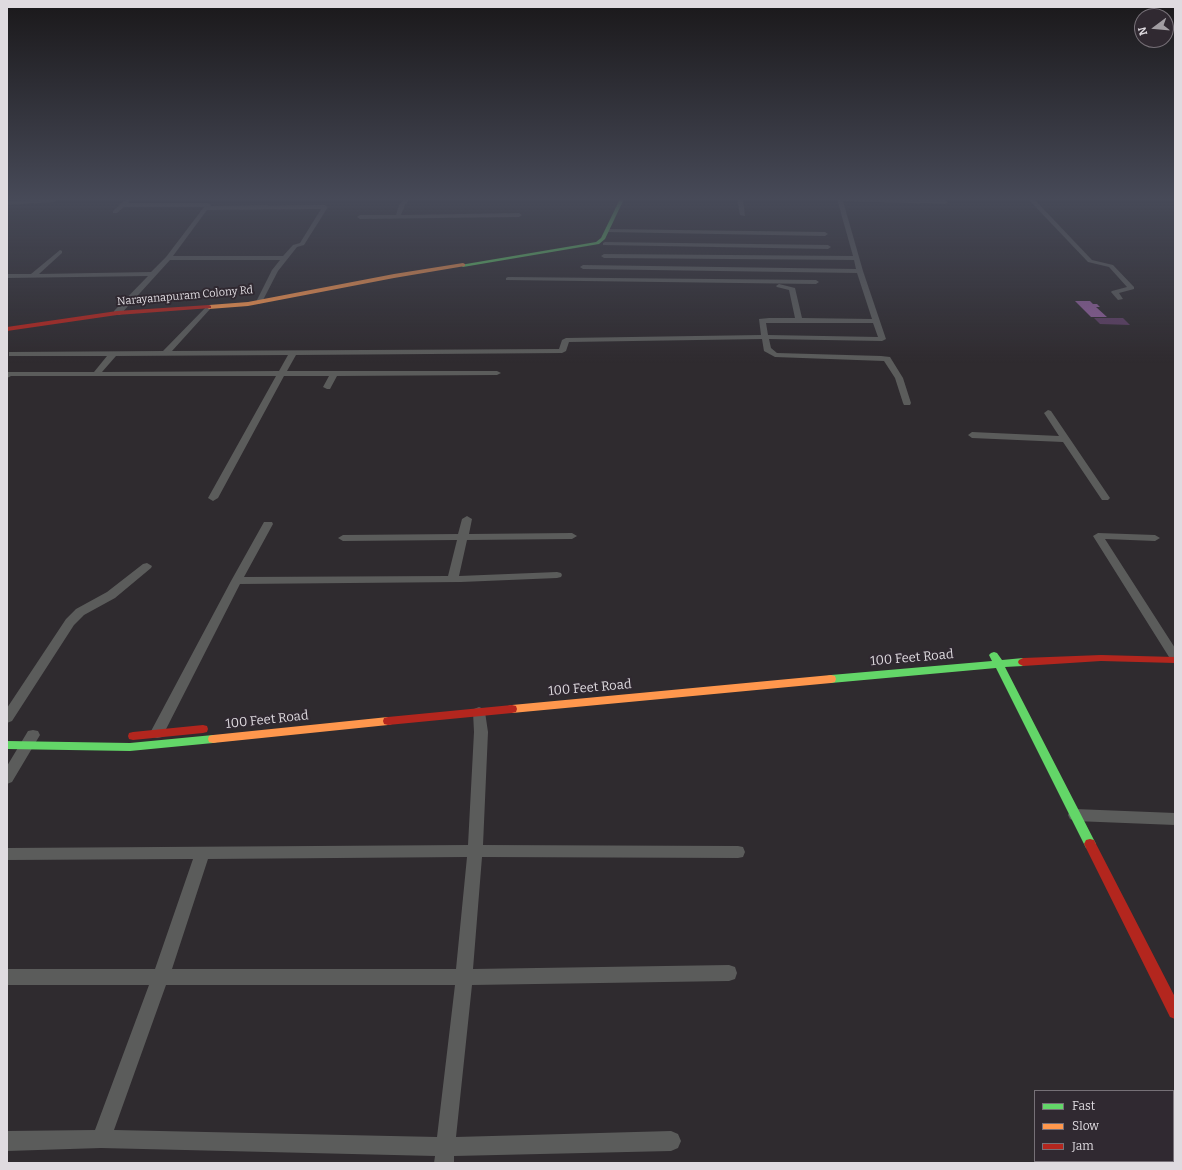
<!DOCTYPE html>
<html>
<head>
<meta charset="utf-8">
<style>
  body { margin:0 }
  #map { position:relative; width:1182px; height:1170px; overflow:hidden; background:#2f2b2f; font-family:Bitter,serif }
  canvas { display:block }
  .frame { position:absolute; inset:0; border:8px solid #dfdbe0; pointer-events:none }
  .legend { position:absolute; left:1034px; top:1090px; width:140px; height:72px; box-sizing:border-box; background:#302931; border:1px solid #767077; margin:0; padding:5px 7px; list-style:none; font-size:12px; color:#dfdbe0 }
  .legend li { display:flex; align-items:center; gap:8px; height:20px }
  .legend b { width:20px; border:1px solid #767077 }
  .north { position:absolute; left:1134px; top:8px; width:40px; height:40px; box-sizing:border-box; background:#302931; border:1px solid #767077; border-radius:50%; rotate:254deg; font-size:11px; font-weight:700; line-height:16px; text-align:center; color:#dfdbe0 }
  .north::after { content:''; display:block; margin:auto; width:14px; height:18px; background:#a19da2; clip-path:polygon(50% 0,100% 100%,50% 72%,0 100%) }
</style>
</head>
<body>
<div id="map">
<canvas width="1182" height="1170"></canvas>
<div class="frame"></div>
<ul class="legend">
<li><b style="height:5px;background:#63d668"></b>Fast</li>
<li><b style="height:5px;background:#ff974d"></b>Slow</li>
<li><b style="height:5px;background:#b3261e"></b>Jam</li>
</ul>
<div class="north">N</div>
</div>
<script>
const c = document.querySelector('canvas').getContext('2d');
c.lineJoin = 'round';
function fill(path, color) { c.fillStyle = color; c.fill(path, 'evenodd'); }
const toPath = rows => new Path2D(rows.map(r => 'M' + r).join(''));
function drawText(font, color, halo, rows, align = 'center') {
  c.font = font + ' Bitter,serif'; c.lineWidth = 4; c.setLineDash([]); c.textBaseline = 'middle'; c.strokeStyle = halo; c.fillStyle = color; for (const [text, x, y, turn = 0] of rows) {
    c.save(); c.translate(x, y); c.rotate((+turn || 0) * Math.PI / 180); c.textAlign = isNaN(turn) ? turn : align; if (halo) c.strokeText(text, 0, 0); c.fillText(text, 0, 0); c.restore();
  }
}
fill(toPath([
  [1094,318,1123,318,1130,325,1100,324]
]), '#5c3e62');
fill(toPath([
  [1075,301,1090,301,1093,304,1097,304,1100,307,1096,307,1107,317,1091,317]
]), '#8e5e99');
fill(toPath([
  [58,199,54,202,7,205,7,201,58,199],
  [126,199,132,199,128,203,208,203,211,205,210,206,325,205,328,207,304,245,297,247,278,271,262,302,259,304,256,302,272,270,280,260,170,260,120,315,114,315,114,311,148,276,7,278,7,274,31,274,60,250,62,251,62,253,39,274,151,272,166,257,204,207,124,207,117,213,113,213,113,211,126,199],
  [321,209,300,243,293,245,283,256,173,256,207,210,321,209],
  [404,199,410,199,405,205,401,215,519,213,522,215,519,217,360,219,357,217,360,215,396,215,399,205,404,199],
  [737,199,743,199,745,216,740,215,737,199],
  [837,199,894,199,945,200,948,202,945,204,843,201,863,271,886,339,882,341,769,339,771,348,777,353,881,356,890,357,903,378,911,403,910,405,904,405,903,403,895,378,884,361,775,357,764,351,762,339,569,342,566,351,562,353,296,355,287,371,497,371,501,373,497,375,337,376,330,389,327,389,323,387,329,376,284,376,218,498,213,501,208,498,276,376,11,376,7,378,7,372,94,372,107,356,9,356,9,352,12,352,163,351,207,306,209,305,211,306,211,308,172,351,559,349,562,340,566,338,761,335,759,319,769,318,795,318,789,290,777,287,776,286,779,284,795,288,802,318,872,319,857,273,583,269,580,267,583,265,856,269,854,260,604,258,601,256,604,254,853,256,837,199],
  [766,323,873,323,878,337,768,335,766,323],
  [288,355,279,371,102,372,116,356,288,355],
  [1028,199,1034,199,1092,260,1113,265,1134,287,1134,289,1119,293,1123,299,1118,300,1111,292,1112,291,1127,287,1109,267,1088,262,1028,199],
  [608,229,825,232,828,234,825,236,606,232,605,231,608,229],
  [605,242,828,245,831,247,828,249,603,245,603,243,605,242],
  [508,277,816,280,819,282,816,284,506,280,506,278,508,277],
  [1048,410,1051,411,1070,439,1110,498,1108,500,1102,500,1063,442,972,438,968,435,972,432,1059,436,1044,413,1048,410],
  [467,516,472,519,469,534,572,533,577,536,572,539,467,540,459,576,557,572,561,573,562,575,561,577,557,578,461,582,240,584,162,737,157,738,152,737,150,733,231,581,264,522,272,522,273,524,244,577,448,576,457,540,343,541,338,538,343,535,458,534,462,519,467,516],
  [1098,533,1155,535,1160,538,1155,541,1105,539,1175,648,1175,658,1169,657,1093,536,1098,533],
  [147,563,152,566,151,568,115,598,84,615,74,625,12,721,7,723,7,708,66,619,76,609,107,592,143,564,147,563],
  [479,707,484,709,485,712,488,732,483,845,738,846,743,847,745,852,743,857,738,858,482,857,473,969,729,965,735,967,737,973,735,979,729,981,472,985,456,1137,671,1131,678,1134,681,1141,678,1148,671,1151,454,1156,454,1163,434,1163,435,1156,101,1148,7,1151,7,1131,95,1130,149,985,7,985,7,969,155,969,193,859,7,860,7,848,468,845,474,732,473,712,474,709,479,707],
  [467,857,456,969,172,969,208,859,467,857],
  [166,985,455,985,437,1137,114,1130,166,985],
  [33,730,38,731,40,735,12,782,7,784,7,766,28,731,33,730],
  [1075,809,1175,813,1175,825,1075,821,1070,819,1068,815,1070,811,1075,809]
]), '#5b5c5b');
fill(toPath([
  [620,199,624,199,605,239,599,244,463,267,460,265,596,242,601,238,620,199],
  [994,652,997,653,1002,660,1023,658,1027,660,1028,662,1027,664,1023,666,1005,667,1094,840,1096,844,1094,848,1090,849,1086,848,996,668,831,683,827,682,826,679,827,676,831,675,992,661,989,655,991,653,994,652],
  [213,735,217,736,218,739,217,742,213,743,130,751,7,749,7,741,130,743,213,735]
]), '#63d668');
fill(toPath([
  [463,263,465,264,465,266,394,278,248,306,209,309,206,307,209,305,248,302,394,274,463,263],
  [831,675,835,676,836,679,835,682,831,683,512,713,508,712,507,709,508,706,512,705,831,675],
  [388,717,392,718,393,721,392,724,388,725,213,743,209,742,208,739,209,736,213,735,388,717]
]), '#ff974d');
fill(toPath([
  [209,305,211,306,211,308,117,315,7,331,7,327,117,311,209,305],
  [1101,655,1175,657,1175,663,1101,661,1023,666,1019,664,1018,662,1019,660,1023,658,1101,655],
  [512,705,516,706,517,709,516,712,512,713,388,725,384,724,383,721,384,718,388,717,512,705],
  [203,725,207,726,208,729,207,732,203,733,133,740,129,739,128,736,129,733,133,732,203,725],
  [1090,839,1094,840,1175,997,1175,1019,1170,1017,1084,844,1086,840,1090,839]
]), '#b3261e');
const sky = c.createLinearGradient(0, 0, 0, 363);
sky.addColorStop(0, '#1a181a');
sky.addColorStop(0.55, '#474a58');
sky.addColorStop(1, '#474a5800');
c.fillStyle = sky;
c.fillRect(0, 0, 1182, 363);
drawText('11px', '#dfdbe0', '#302931', [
  ["Narayanapuram Colony Rd",185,296,-5]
]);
drawText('13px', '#dfdbe0', '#302931', [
  ["100 Feet Road",912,658,-5],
  ["100 Feet Road",590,688,-5],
  ["100 Feet Road",267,720,-6]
]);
</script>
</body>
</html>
